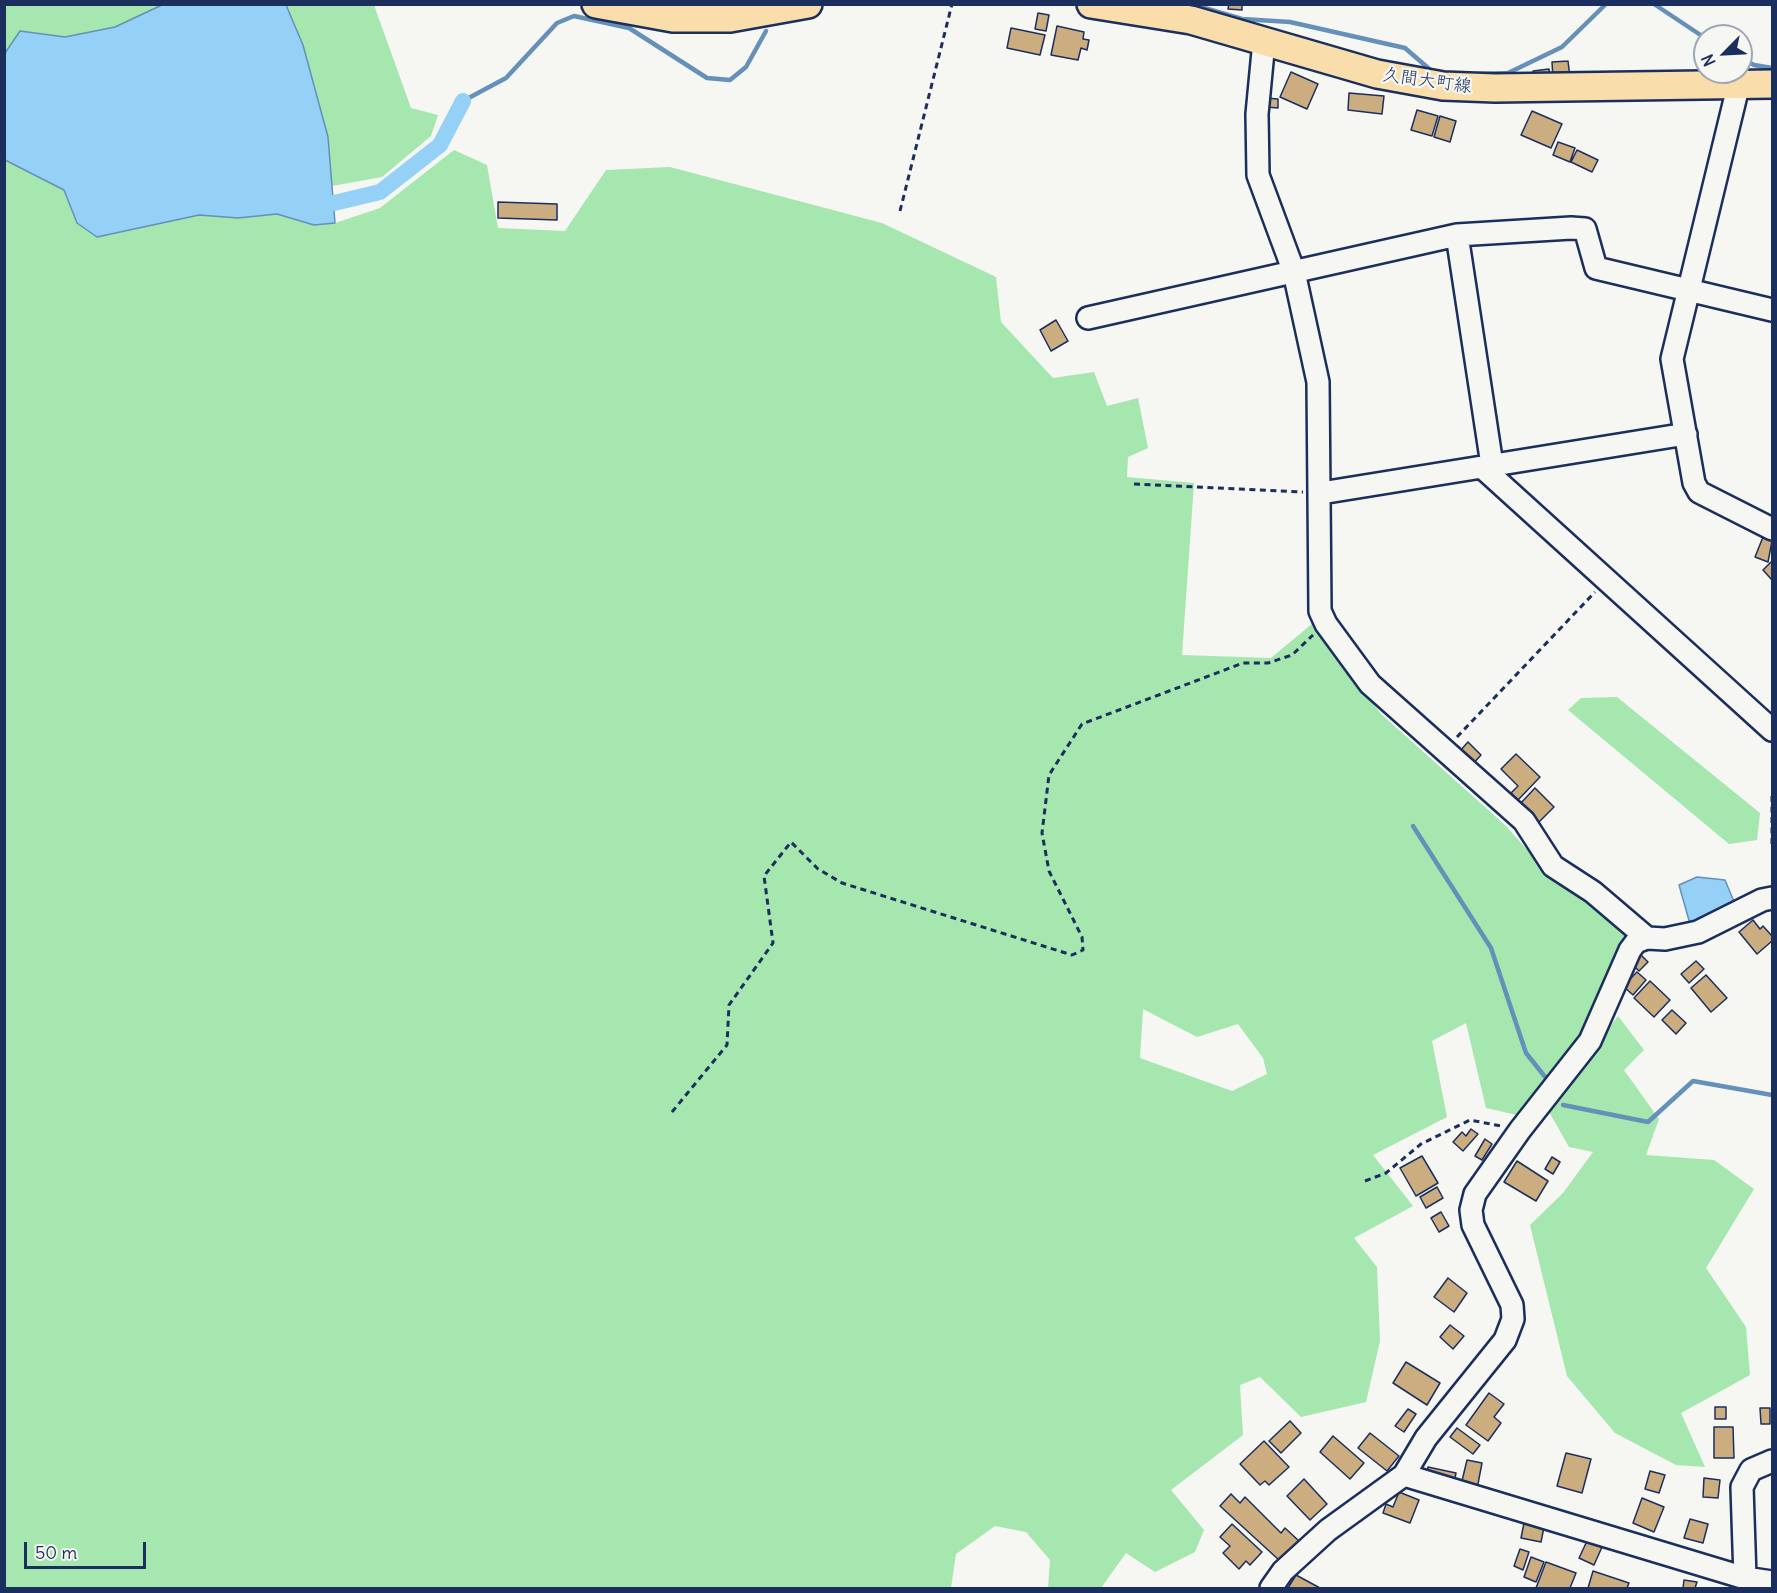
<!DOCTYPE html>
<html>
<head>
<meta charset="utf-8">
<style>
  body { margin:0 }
  #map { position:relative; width:1777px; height:1593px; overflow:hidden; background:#f6f6f2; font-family:Delius,sans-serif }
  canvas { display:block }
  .frame { position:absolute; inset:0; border:6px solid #1b2f5e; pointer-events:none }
  .north { position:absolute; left:1693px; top:24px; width:60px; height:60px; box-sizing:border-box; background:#f6f6f2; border:2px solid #9ea6b7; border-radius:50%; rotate:246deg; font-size:16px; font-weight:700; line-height:24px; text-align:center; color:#1b2f5e }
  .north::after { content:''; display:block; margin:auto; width:21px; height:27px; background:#1b2f5e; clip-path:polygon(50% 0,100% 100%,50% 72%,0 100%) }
  .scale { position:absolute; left:24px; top:1542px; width:122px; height:27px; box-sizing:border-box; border:3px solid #1b2f5e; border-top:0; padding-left:8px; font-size:18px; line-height:21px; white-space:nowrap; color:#1b2f5e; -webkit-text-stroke:4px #f6f6f2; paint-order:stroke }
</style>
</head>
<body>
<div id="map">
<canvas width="1777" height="1593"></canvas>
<div class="frame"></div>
<div class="north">N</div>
<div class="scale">50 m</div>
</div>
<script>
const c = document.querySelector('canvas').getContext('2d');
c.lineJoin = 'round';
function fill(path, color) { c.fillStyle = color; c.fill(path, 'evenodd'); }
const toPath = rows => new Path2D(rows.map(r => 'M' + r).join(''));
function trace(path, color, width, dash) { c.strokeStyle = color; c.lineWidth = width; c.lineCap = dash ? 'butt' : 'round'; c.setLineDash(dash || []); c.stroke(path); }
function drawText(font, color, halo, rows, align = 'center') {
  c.font = font + ' Delius,"Klee One",sans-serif'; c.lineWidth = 4.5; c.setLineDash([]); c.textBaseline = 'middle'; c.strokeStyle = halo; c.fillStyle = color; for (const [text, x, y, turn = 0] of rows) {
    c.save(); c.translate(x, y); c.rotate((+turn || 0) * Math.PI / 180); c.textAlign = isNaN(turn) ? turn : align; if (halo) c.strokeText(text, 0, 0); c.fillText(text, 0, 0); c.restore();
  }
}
fill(toPath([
  [5,5,164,5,115,27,65,37,21,31,5,53],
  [286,5,374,5,411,108,438,115,431,136,382,177,332,186,328,137,303,45],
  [454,150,487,165,498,228,565,231,606,170,670,167,882,223,996,277,1001,322,1053,378,1094,372,1107,406,1138,398,1148,448,1128,457,1127,477,1194,483,1182,655,1271,658,1313,623,1381,714,1505,825,1547,872,1628,929,1575,1048,1517,1115,1486,1108,1466,1023,1432,1041,1447,1117,1373,1155,1413,1206,1354,1238,1377,1267,1380,1341,1366,1402,1301,1417,1260,1377,1240,1385,1243,1435,1171,1490,1204,1530,1195,1552,1155,1572,1126,1553,1101,1588,1048,1588,1050,1560,1026,1532,995,1526,956,1554,951,1588,5,1588,4,160,64,190,77,223,97,237,199,215,238,218,277,214,314,225,335,223,380,208],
  [1143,1009,1197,1037,1238,1024,1263,1058,1267,1074,1232,1091,1140,1058],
  [1617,697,1760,813,1757,840,1729,844,1568,710,1581,698],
  [1618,1016,1644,1050,1624,1070,1659,1119,1646,1155,1714,1160,1754,1189,1706,1268,1746,1327,1750,1375,1681,1413,1705,1467,1676,1465,1615,1433,1567,1376,1530,1225,1563,1193,1593,1152,1569,1147,1548,1110]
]), '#a6e6af');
const water = toPath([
  [164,4,286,5,303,45,328,137,335,223,314,225,277,214,238,218,199,215,97,237,77,223,64,190,5,160,5,53,20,31,65,37,115,27,164,4],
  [1697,877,1725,880,1735,904,1690,924,1679,885,1697,877]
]);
fill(water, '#95d0f6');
trace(water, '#6490b9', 1.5);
trace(toPath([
  [1191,4,1242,19,1290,22,1405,48,1434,73],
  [1654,4,1705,38],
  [1741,58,1754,65,1772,68],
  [1475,74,1508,73,1562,47,1606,4],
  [463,101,506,78,557,23,574,16,629,28,707,78,730,80,746,67,766,31],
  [1413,826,1491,948,1526,1053,1546,1078],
  [1563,1105,1648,1122,1693,1081,1772,1095]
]), '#6490b9', 4.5);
trace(toPath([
  [334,203,380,192,440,145,463,101]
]), '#95d0f6', 16);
const building = toPath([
  [1229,4,1242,4,1242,10,1228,9,1229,4],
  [1038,13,1049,15,1046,31,1035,29,1038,13],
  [1057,26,1084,32,1083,39,1089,40,1087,50,1081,48,1078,60,1051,55,1057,26],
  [1011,28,1045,35,1040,55,1007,48,1011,28],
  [1568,61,1570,78,1553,79,1552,62,1568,61],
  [1549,69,1550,80,1534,81,1533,71,1549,69],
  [1291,72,1318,84,1307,109,1280,97,1291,72],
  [1349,93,1384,96,1382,114,1348,110,1349,93],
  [1266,98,1278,99,1278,108,1266,107,1266,98],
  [1417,110,1438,116,1432,136,1411,130,1417,110],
  [1532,111,1562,124,1551,148,1521,135,1532,111],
  [1440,116,1456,121,1450,142,1434,137,1440,116],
  [1558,142,1575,148,1570,162,1553,155,1558,142],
  [1577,150,1598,160,1592,172,1571,162,1577,150],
  [498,202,557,204,557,220,498,218,498,202],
  [1056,320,1068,341,1051,351,1040,330,1056,320],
  [1763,537,1772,541,1768,562,1755,557,1763,537],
  [1772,561,1772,580,1763,570,1772,561],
  [1468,742,1481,755,1472,765,1459,752,1468,742],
  [1516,754,1540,777,1518,800,1511,793,1518,786,1501,769,1516,754],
  [1535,788,1554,807,1538,823,1519,805,1535,788],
  [1753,920,1760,929,1763,926,1772,936,1772,941,1757,954,1739,932,1753,920],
  [1641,955,1648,962,1639,971,1632,964,1641,955],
  [1696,961,1704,969,1689,983,1681,974,1696,961],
  [1637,972,1646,980,1633,995,1623,986,1637,972],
  [1706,975,1727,998,1711,1012,1691,988,1706,975],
  [1650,981,1670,1000,1654,1017,1634,998,1650,981],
  [1672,1010,1686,1023,1676,1034,1662,1020,1672,1010],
  [1471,1129,1478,1134,1463,1151,1453,1142,1462,1132,1466,1136,1471,1129],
  [1485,1139,1492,1144,1482,1160,1475,1156,1485,1139],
  [1422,1156,1438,1183,1416,1196,1400,1168,1422,1156],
  [1552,1157,1560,1162,1553,1174,1545,1169,1552,1157],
  [1517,1161,1548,1181,1536,1201,1504,1182,1517,1161],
  [1437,1187,1443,1198,1426,1208,1420,1197,1437,1187],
  [1441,1212,1449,1226,1439,1232,1431,1218,1441,1212],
  [1448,1278,1467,1293,1454,1312,1434,1297,1448,1278],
  [1450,1325,1464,1336,1453,1349,1440,1337,1450,1325],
  [1406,1362,1440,1383,1427,1405,1393,1383,1406,1362],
  [1489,1393,1504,1404,1494,1417,1501,1423,1488,1441,1466,1425,1489,1393],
  [1715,1407,1726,1407,1726,1419,1715,1419,1715,1407],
  [1760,1408,1770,1408,1770,1424,1761,1424,1760,1408],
  [1408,1409,1416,1414,1404,1432,1395,1426,1408,1409],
  [1290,1421,1301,1433,1281,1453,1269,1441,1290,1421],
  [1714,1427,1733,1427,1734,1458,1714,1458,1714,1427],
  [1457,1428,1480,1445,1473,1454,1450,1437,1457,1428],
  [1370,1433,1399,1456,1387,1471,1358,1448,1370,1433],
  [1333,1436,1364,1463,1350,1479,1320,1452,1333,1436],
  [1264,1441,1289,1467,1269,1485,1265,1481,1260,1485,1240,1464,1264,1441],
  [1566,1453,1591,1459,1582,1493,1557,1486,1566,1453],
  [1467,1460,1482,1463,1477,1489,1461,1485,1467,1460],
  [1428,1467,1456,1473,1454,1483,1426,1477,1428,1467],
  [1650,1471,1665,1475,1659,1493,1645,1489,1650,1471],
  [1704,1478,1720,1480,1718,1498,1703,1497,1704,1478],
  [1304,1479,1327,1504,1310,1520,1287,1496,1304,1479],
  [1399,1492,1419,1500,1410,1523,1383,1513,1386,1504,1393,1507,1399,1492],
  [1231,1494,1240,1503,1245,1497,1281,1533,1285,1528,1299,1541,1280,1561,1220,1506,1231,1494],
  [1642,1498,1664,1507,1654,1532,1633,1523,1642,1498],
  [1690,1519,1708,1524,1703,1543,1684,1538,1690,1519],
  [1524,1523,1544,1527,1541,1542,1521,1538,1524,1523],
  [1232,1524,1262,1552,1250,1565,1246,1561,1239,1569,1223,1553,1230,1546,1220,1537,1232,1524],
  [1587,1541,1602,1547,1594,1565,1579,1558,1587,1541],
  [1520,1549,1529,1552,1523,1570,1514,1566,1520,1549],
  [1531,1557,1544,1562,1536,1582,1524,1577,1531,1557],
  [1546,1562,1576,1573,1570,1588,1536,1588,1546,1562],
  [1593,1571,1629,1583,1627,1588,1588,1588,1593,1571],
  [1296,1575,1320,1588,1288,1588,1296,1575],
  [1684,1580,1697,1582,1695,1588,1683,1588,1684,1580]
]);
fill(building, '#ccad80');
trace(building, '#1b2f5e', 1.5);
const minor = toPath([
  [1264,41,1257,114,1258,175,1294,272,1318,382,1320,611,1326,624,1370,684,1524,821,1553,866,1593,892,1647,938],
  [1739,83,1672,359,1694,483,1699,492,1772,529],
  [1457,235,1492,465],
  [1088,318,1457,235,1571,228,1585,229,1596,268,1772,310],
  [1483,468,1772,730],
  [1321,493,1686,434],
  [1404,1475,1745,1578,1772,1582],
  [1745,1578,1742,1487,1751,1470,1772,1461],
  [1271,1588,1283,1571,1328,1530,1404,1475,1426,1438,1505,1340,1513,1319,1512,1305,1473,1225,1471,1210,1475,1194,1520,1130,1590,1041,1630,950,1636,942,1647,938,1665,939,1698,932,1762,900,1772,898]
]);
const major = toPath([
  [596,4,673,18,730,18,808,4],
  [1091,4,1191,20,1377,74,1443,86,1495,88,1772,84]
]);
trace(minor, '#1b2f5e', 26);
trace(major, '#1b2f5e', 32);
trace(toPath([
  [900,211,952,4],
  [1134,484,1303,492],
  [1457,737,1595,592],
  [1772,796,1772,847],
  [672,1112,727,1045,729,1005,773,943,764,876,791,842,818,869,842,883,1072,955,1083,950,1082,937,1049,871,1042,833,1049,775,1082,724,1243,663,1268,663,1292,655,1313,635],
  [1365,1181,1386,1173,1421,1144,1470,1120,1501,1126]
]), '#1b2f5e', 3, [6, 4.5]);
trace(minor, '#f6f6f2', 21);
trace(major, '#f9deab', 27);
drawText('18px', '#1b2f5e', '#f6f6f2', [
  ["久間大町線",1427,81,8]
]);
</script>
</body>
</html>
